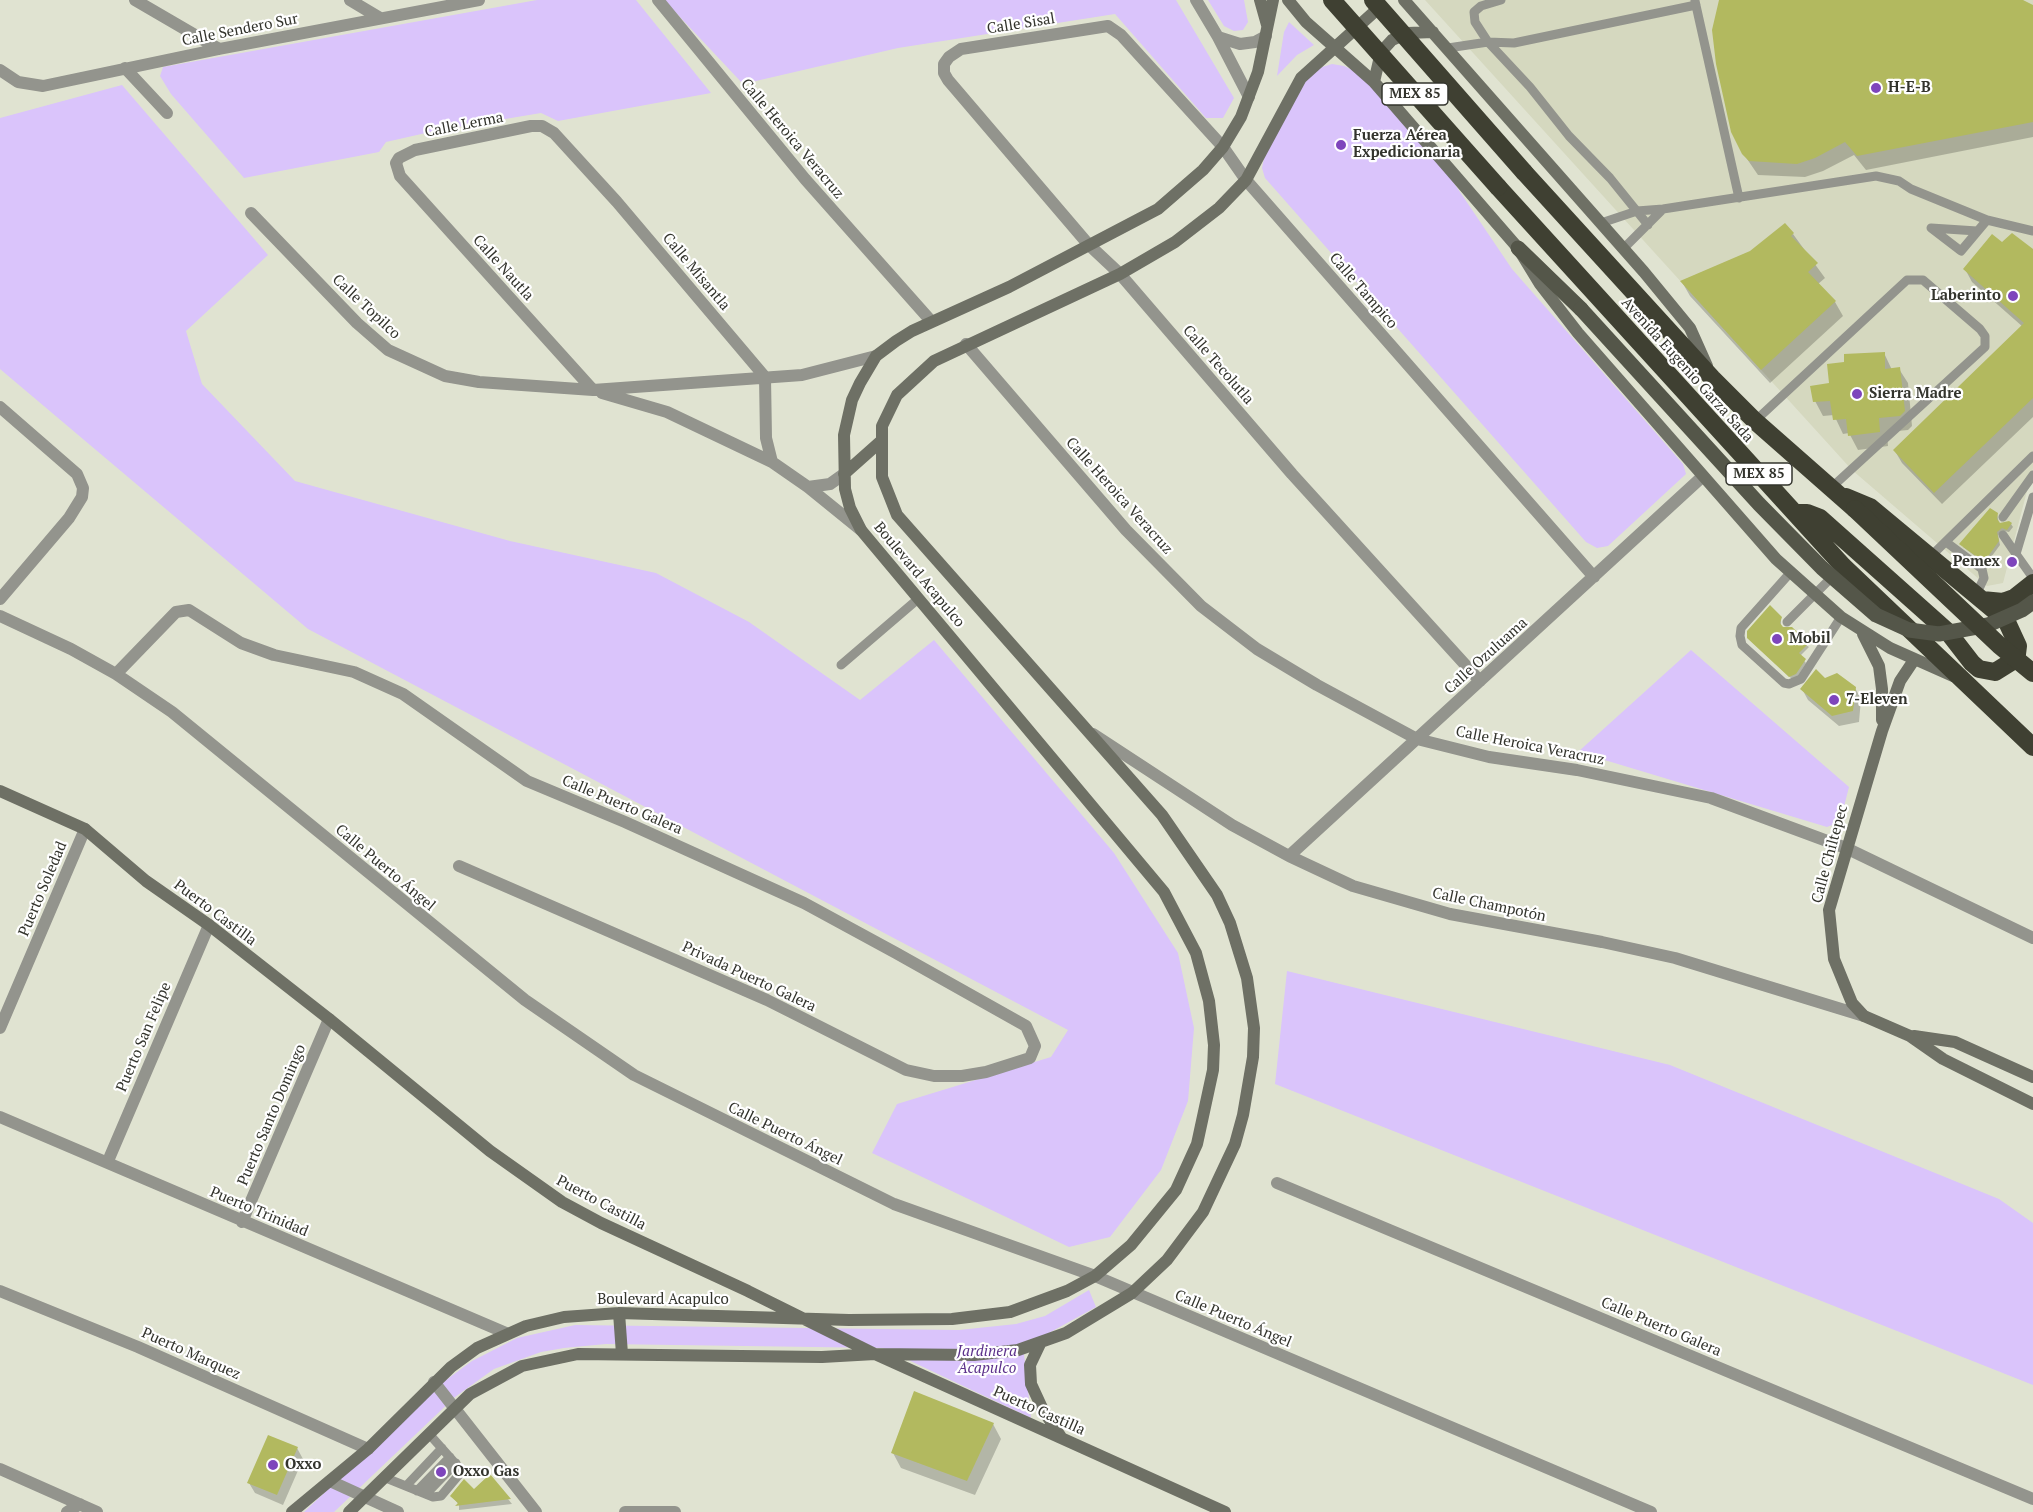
<!DOCTYPE html>
<html>
<head>
<meta charset="utf-8">
<style>
  body { margin:0 }
  canvas { display:block; background:#e0e3d1 }
</style>
</head>
<body>
<canvas width="2033" height="1512"></canvas>
<script>
const c = document.querySelector('canvas').getContext('2d');
c.lineJoin = 'round';
function fill(path, color) { c.fillStyle = color; c.fill(path, 'evenodd'); }
const toPath = rows => new Path2D(rows.map(r => 'M' + r).join(''));
function trace(path, color, width, dash) { c.strokeStyle = color; c.lineWidth = width; c.lineCap = dash ? 'butt' : 'round'; c.setLineDash(dash || []); c.stroke(path); }
function drawText(font, color, halo, rows, align = 'center') {
  c.font = font + ' "PT Serif",serif'; c.lineWidth = 4.5; c.setLineDash([]); c.textBaseline = 'middle'; c.strokeStyle = halo; c.fillStyle = color; for (const [text, x, y, turn = 0] of rows) {
    c.save(); c.translate(x, y); c.rotate((+turn || 0) * Math.PI / 180); c.textAlign = isNaN(turn) ? turn : align; if (halo) c.strokeText(text, 0, 0); c.fillText(text, 0, 0); c.restore();
  }
}
fill(toPath([
  [1425,0,2033,0,2033,468,2003,583,1987,586,1852,470]
]), '#d5d8bf');
fill(toPath([
  [537,0,636,0,711,93,558,121,541,113,439,130,386,142,379,152,244,178,171,94,160,76,163,67],
  [664,0,1176,0,1234,98,1223,118,1206,118,1115,14,898,48,743,84],
  [1208,0,1244,0,1248,22,1243,30,1234,31,1224,26],
  [1289,22,1314,45,1297,55,1277,76,1284,32],
  [1332,64,1344,66,1361,74,1437,158,1512,269,1683,464,1686,474,1608,546,1597,548,1586,542,1265,178,1262,168,1264,158,1306,77,1316,69],
  [122,85,268,255,186,331,202,384,295,481,510,541,656,573,749,622,860,700,934,640,1114,853,1178,953,1194,1028,1188,1101,1161,1170,1110,1237,1069,1247,872,1153,897,1104,1051,1057,1068,1030,308,629,0,369,0,118],
  [1691,650,1849,787,1840,822,1827,827,1578,752],
  [1287,971,1670,1065,1999,1199,2033,1223,2033,1385,1275,1084],
  [1089,1290,1096,1307,1038,1339,1024,1354,1031,1418,883,1348,606,1344,564,1348,541,1352,494,1369,455,1397,334,1512,304,1512,438,1386,472,1361,517,1338,575,1325,959,1330,1016,1324,1045,1316]
]), '#dac4fb');
fill(toPath([
  [1720,0,2019,0,2033,6,2033,137,1866,170,1854,155,1823,171,1805,177,1758,175,1743,153],
  [1793,234,1825,278,1818,284,1835,302,1843,316,1770,383,1690,296,1682,282],
  [2013,235,2033,251,2033,417,1942,504,1902,463,1895,451,2023,327,1972,282,1965,269],
  [1884,353,1892,370,1899,369,1908,383,1912,426,1908,430,1887,432,1888,446,1858,450,1849,433,1843,434,1834,415,1823,416,1815,401,1846,364],
  [1997,514,1999,524,2011,524,2013,527,2009,532,2004,531,1998,535,2000,545,1986,564,1963,547],
  [1781,618,1781,627,1809,647,1800,656,1806,663,1798,676,1792,679,1751,641],
  [1824,679,1855,688,1861,699,1859,722,1839,726,1808,700,1802,689],
  [993,1424,1001,1439,975,1495,901,1468,893,1453],
  [297,1448,303,1459,283,1505,255,1493,249,1483],
  [490,1476,512,1504,459,1510,459,1505,452,1496,474,1491]
]), '#0003');
fill(toPath([
  [1719,0,2023,0,2033,5,2033,122,1857,156,1845,142,1815,158,1797,164,1749,161,1742,154,1731,132,1716,64,1712,30],
  [1785,223,1794,233,1791,236,1818,263,1808,272,1836,301,1761,370,1680,281,1750,251],
  [2012,233,2033,249,2033,398,1934,493,1893,450,2024,323,1963,269,1992,234,2002,242],
  [1885,352,1885,369,1900,367,1905,411,1900,416,1879,418,1880,432,1848,436,1846,419,1833,420,1830,401,1813,402,1810,386,1829,383,1827,364,1844,362,1844,354],
  [1990,508,1998,513,1997,519,2000,523,2009,521,2012,523,2007,530,2002,528,1997,532,1999,541,1984,562,1959,544],
  [1770,605,1782,617,1780,623,1783,627,1792,627,1809,643,1799,653,1806,659,1796,674,1789,677,1747,638,1747,631],
  [1816,669,1825,678,1837,673,1856,687,1853,711,1832,716,1800,689],
  [914,1391,994,1423,967,1481,891,1453],
  [268,1435,298,1447,277,1495,247,1483],
  [490,1474,511,1499,455,1506,458,1503,450,1496,464,1479,474,1489]
]), '#b2b95f');
trace(toPath([
  [1501,0,1481,6,1474,12,1475,22,1488,42,1530,87,1569,136,1610,178,1648,225],
  [1695,1,1739,198],
  [1448,48,1488,42,1514,43,1696,5],
  [1601,223,1637,211,1663,209,1876,176,1899,181,1911,189,1987,220,2033,231],
  [1977,231,1931,228,1961,251,1987,220],
  [1623,249,1663,209],
  [1755,421,1907,280,1923,280,1980,329,1985,336,1985,347,1832,487],
  [2033,497,2016,554,2033,578],
  [2003,517,2033,475],
  [2003,535,2016,554],
  [1946,542,1982,569,1984,578,1976,595],
  [1930,557,2033,456],
  [1790,573,1741,628,1740,636,1742,645,1784,683,1789,684,1801,679,1841,617],
  [1787,622,1835,574],
  [841,665,918,599],
  [386,1478,433,1497,441,1496,462,1471,430,1435],
  [406,1486,442,1448],
  [417,1491,450,1457],
  [426,1494,456,1463]
]), '#93948d', 9);
trace(toPath([
  [135,0,219,49],
  [350,0,380,18],
  [658,0,805,179,931,321],
  [1196,0,1218,37,1249,97],
  [1218,37,1240,44,1255,42,1266,36],
  [125,68,167,113],
  [0,70,18,82,43,86,219,49,479,0],
  [251,213,357,323,388,350,445,376,479,382,593,390,802,375,876,356],
  [966,344,1126,530,1201,606,1257,649,1317,685,1417,739,1489,757,1577,770,1711,798,1846,848,2033,938],
  [593,390,400,176,396,163,399,158,415,150,531,126,542,126,554,133,617,202,765,377,766,438,772,462],
  [602,393,667,412,772,462,808,487,861,530],
  [0,407,77,474,83,488,82,497,69,518,0,599],
  [808,487,830,484,844,474],
  [0,616,71,649,116,674,172,712,525,1000,634,1075,894,1204,1095,1276,1651,1512],
  [116,674,176,612,189,610,241,643,274,655,354,672,403,694,527,781,625,822,804,903,896,953,1026,1026,1035,1046,1030,1058,986,1072,962,1076,934,1076,906,1070,767,1000,459,866],
  [1480,681,1292,474,1120,274,1088,244,948,80,944,73,944,64,949,57,961,49,1108,26,1121,35,1223,147,1246,180,1594,577],
  [1093,734,1232,825,1289,856,1353,886,1450,914,1602,942,1675,958,1864,1016],
  [1289,856,1702,477],
  [0,1028,85,829],
  [0,1117,506,1333],
  [108,1161,209,925],
  [1277,1183,2033,1499],
  [242,1222,329,1019],
  [0,1291,138,1347,368,1449],
  [434,1382,536,1512],
  [0,1469,97,1512],
  [330,1481,398,1512],
  [67,1512,80,1504],
  [625,1512,675,1512]
]), '#93948d', 12);
trace(toPath([
  [1260,0,1267,25],
  [1288,0,1306,22,1374,82,1518,248,1540,284,1578,333,1776,559,1841,617,1890,648,1953,676],
  [1404,0,1644,272,1690,328,1707,366],
  [1374,82,1381,52,1392,40,1408,33,1433,32],
  [844,474,880,442],
  [1863,634,1879,666,1882,689,1882,720],
  [1914,660,1900,681,1882,731,1829,910,1834,959,1852,1003,1864,1016,1910,1036,1943,1059,2033,1104],
  [0,791,85,829,146,881,209,925,329,1019,490,1151,562,1202,601,1223,748,1291,875,1354,1225,1512],
  [1914,1036,1955,1042,2033,1077],
  [619,1313,622,1354],
  [1040,1344,1030,1365,1031,1384,1043,1410,1061,1437],
  [292,1512,368,1449,451,1367,477,1348,526,1326,564,1317,619,1313,849,1320,952,1319,1010,1312,1067,1291,1095,1276,1131,1245,1176,1190,1197,1144,1213,1070,1214,1045,1209,1001,1196,953,1164,892,861,530,850,508,845,489,844,435,852,400,860,383,876,356,896,341,912,331,1009,287,1158,209,1203,170,1223,147,1241,117,1258,72,1273,0],
  [349,1512,470,1394,522,1366,578,1354,822,1357,875,1354,974,1355,1018,1350,1066,1333,1132,1293,1167,1260,1203,1212,1235,1144,1243,1115,1253,1057,1254,1028,1247,978,1230,923,1217,895,1162,815,897,515,882,477,882,426,897,395,934,361,1120,274,1175,242,1219,208,1246,180,1301,78,1373,13,1379,1]
]), '#6e7065', 12);
trace(toPath([
  [1518,248,1581,309]
]), '#545649', 15);
trace(toPath([
  [1524,172,1712,378,1755,421,1855,509],
  [1498,187,1843,566,2033,747],
  [1846,497,1870,507,1982,600,2003,602,2014,598,2033,583],
  [1795,513,1807,513,1820,518,1948,632,1972,663,1979,669,1995,672,2011,662,2017,654,2018,646,2006,620,1982,600]
]), '#3f4032', 18);
trace(toPath([
  [1581,309,1759,504,1822,568,1876,615,1909,630,1939,634,1988,625,2022,610,2033,602]
]), '#545649', 15);
trace(toPath([
  [1332,0,1498,187],
  [1373,0,1524,172],
  [1855,509,1999,645,2033,673]
]), '#3f4032', 18);
for (const [x, y, r, color] of [
  [1876,88,6,"#7e45bc"],
  [1341,145,6,"#7e45bc"],
  [2013,296,6,"#7e45bc"],
  [1857,394,6,"#7e45bc"],
  [2012,562,6,"#7e45bc"],
  [1777,639,6,"#7e45bc"],
  [1834,700,6,"#7e45bc"],
  [273,1465,6,"#7e45bc"],
  [441,1472,6,"#7e45bc"]
]) { const dot = new Path2D(); dot.arc(x, y, r, 0, 2 * Math.PI); c.fillStyle = color; c.fill(dot); trace(dot, '#fff', 2); }
for (const [x, y, w] of [
  [1415,94,66],
  [1759,474,66]
]) { const box = new Path2D(); box.roundRect(x - w / 2, y - 11, w, 22, 4.5); c.fillStyle = '#fff'; c.fill(box); trace(box, '#33342d', 1.5); }
drawText('bold 14px', '#33342d', null, [
  ["MEX 85",1415,94],
  ["MEX 85",1759,474]
]);
drawText('15px', '#33342d', '#fff', [
  ["Calle Sisal",1021,24,-9],
  ["Calle Sendero Sur",240,30,-11],
  ["Calle Lerma",464,125,-11],
  ["Calle Heroica Veracruz",792,139,50],
  ["Calle Nautla",503,268,48],
  ["Calle Misantla",696,272,50],
  ["Calle Tampico",1363,291,49],
  ["Calle Topilco",366,307,43],
  ["Calle Tecolutla",1218,365,49],
  ["Avenida Eugenio Garza Sada",1687,370,48],
  ["Calle Heroica Veracruz",1119,496,48],
  ["Boulevard Acapulco",919,575,50],
  ["Calle Ozuluama",1486,656,-42],
  ["Calle Heroica Veracruz",1530,746,11],
  ["Calle Puerto Galera",622,805,23],
  ["Calle Chiltepec",1830,854,-75],
  ["Calle Puerto Ángel",385,868,40],
  ["Puerto Soledad",43,889,-67],
  ["Calle Champotón",1489,905,12],
  ["Puerto Castilla",215,913,37],
  ["Privada Puerto Galera",749,977,25],
  ["Puerto San Felipe",144,1037,-67],
  ["Puerto Santo Domingo",272,1115,-67],
  ["Calle Puerto Ángel",785,1134,26],
  ["Puerto Castilla",601,1203,28],
  ["Puerto Trinidad",259,1212,23],
  ["Boulevard Acapulco",663,1300],
  ["Calle Puerto Ángel",1233,1319,23],
  ["Calle Puerto Galera",1661,1327,23],
  ["Puerto Marquez",191,1354,24],
  ["Puerto Castilla",1039,1411,24]
]);
drawText('bold 15px', '#33342d', '#fff', [
  ["H-E-B",1888,88],
  ["Fuerza Aérea",1353,136],
  ["Expedicionaria",1353,153],
  ["Laberinto",2001,296,"right"],
  ["Sierra Madre",1869,394],
  ["Pemex",2000,562,"right"],
  ["Mobil",1789,639],
  ["7-Eleven",1846,700],
  ["Oxxo",285,1465],
  ["Oxxo Gas",453,1472]
], 'left');
drawText('italic 15px', '#5c318b', '#fff', [
  ["Jardinera",987,1352],
  ["Acapulco",987,1369]
]);
</script>
</body>
</html>
